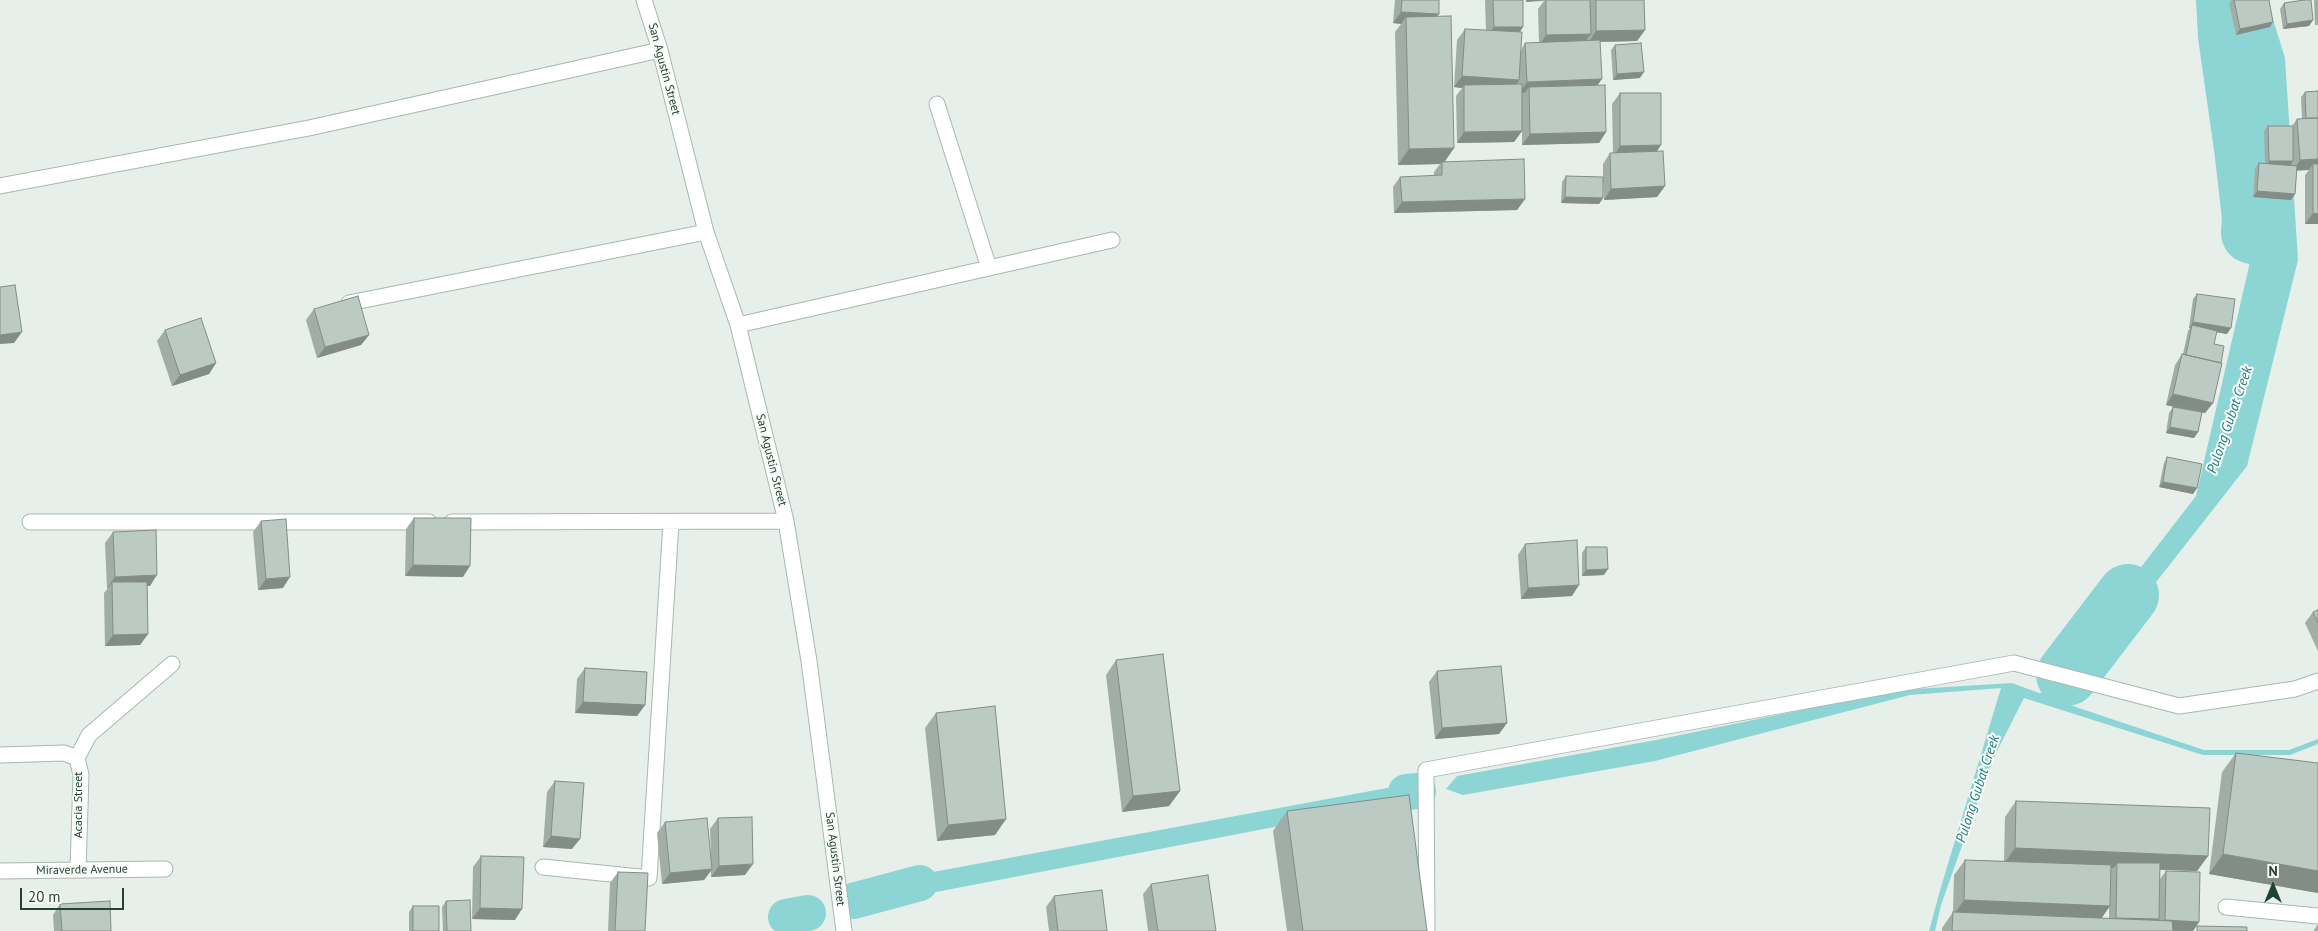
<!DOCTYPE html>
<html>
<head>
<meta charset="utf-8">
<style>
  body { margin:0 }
  #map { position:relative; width:2318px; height:931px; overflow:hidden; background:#e6efea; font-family:"PT Sans",sans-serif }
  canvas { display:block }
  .north { position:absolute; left:2248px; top:861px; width:50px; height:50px; -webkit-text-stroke:4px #f7fbf8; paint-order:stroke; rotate:0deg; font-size:14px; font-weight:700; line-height:20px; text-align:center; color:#234335 }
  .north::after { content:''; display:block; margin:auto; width:18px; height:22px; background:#234335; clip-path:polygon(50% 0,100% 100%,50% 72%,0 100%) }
  .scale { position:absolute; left:20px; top:888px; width:104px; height:22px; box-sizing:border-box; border:2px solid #234335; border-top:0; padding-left:6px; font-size:15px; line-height:18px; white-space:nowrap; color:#234335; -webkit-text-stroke:4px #f7fbf8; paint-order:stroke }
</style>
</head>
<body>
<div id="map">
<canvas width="2318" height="931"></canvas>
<div class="north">N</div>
<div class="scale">20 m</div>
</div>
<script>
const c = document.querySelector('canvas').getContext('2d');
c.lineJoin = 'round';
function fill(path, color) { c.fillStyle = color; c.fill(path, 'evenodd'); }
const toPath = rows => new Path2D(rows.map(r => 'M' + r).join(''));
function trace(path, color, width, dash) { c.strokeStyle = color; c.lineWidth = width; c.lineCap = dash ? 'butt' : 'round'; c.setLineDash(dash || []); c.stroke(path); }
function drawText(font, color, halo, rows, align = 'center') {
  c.font = font + ' "PT Sans",sans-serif'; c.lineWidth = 4; c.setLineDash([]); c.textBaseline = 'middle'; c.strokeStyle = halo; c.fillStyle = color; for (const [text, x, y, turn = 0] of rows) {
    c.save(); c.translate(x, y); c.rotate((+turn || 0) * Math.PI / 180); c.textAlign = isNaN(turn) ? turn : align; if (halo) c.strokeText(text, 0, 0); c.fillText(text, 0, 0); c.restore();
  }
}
fill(toPath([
  [2215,0,2267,0,2285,58,2298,260,2247,466,2096,659,2075,665,2077,650,2196,496,2250,262,2241,70],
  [2012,683,2039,693,2052,692,2058,701,2204,750,2289,750,2318,739,2318,744,2290,755,2203,755,2024,698,1992,761,1941,905,1935,931,1929,931,1941,887,2001,688,1910,695,1655,761,1463,795,1446,789,1457,776,1656,740,1898,690],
  [1387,788,1406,792,1394,804,936,892,920,883,933,872]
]), '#8dd5d5');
trace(toPath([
  [1406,792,1418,791],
  [853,901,920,883],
  [786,917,808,913]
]), '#8dd5d5', 36);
trace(toPath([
  [2227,0,2229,36,2245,148,2253,217,2252,233],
  [2067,675,2128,595]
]), '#8dd5d5', 62);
const minor = toPath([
  [644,0,660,50,706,232,738,325,786,521,809,661,844,931],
  [937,104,989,268],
  [0,186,309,128,660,50],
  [349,303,706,232],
  [738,325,1112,240],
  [30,522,429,522],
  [452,522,786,521],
  [0,755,64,753,77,758,81,775,78,870],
  [77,758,89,735,172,664],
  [543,867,649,878,671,522],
  [0,871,165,869],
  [2226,907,2318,916],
  [1427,931,1426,770,2014,663,2179,706,2295,689,2318,681]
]);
trace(minor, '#a8b8b0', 17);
trace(minor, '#fff', 15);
fill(toPath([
  [1395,0,1439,0,1439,14,1437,16,1454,148,1445,161,1525,199,1517,210,1394,213,1393,187,1400,177,1434,176,1434,172,1440,164,1398,165,1395,32,1401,24,1393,23],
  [1485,0,1523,0,1523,27,1519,32,1521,50,1525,43,1539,43,1538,9,1544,1,1526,2,1526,0,1644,0,1645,30,1637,41,1600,42,1598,85,1606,132,1599,143,1522,145,1522,131,1514,142,1457,143,1456,96,1462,88,1454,87,1457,40,1465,29,1486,31],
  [2232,0,2269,0,2270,27,2236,35,2229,3],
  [2314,0,2318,0,2318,25,2315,25],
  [2284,3,2313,20,2309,26,2283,29,2280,9],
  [1615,45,1640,78,1613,80,1611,50],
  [2318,91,2318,224,2305,224,2305,175,2309,170,2297,170,2295,194,2291,200,2253,197,2255,168,2259,163,2265,163,2264,131,2268,126,2292,126,2297,119,2302,119,2301,97,2305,92],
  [1620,93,1657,151,1665,186,1657,197,1604,200,1603,180,1603,198,1599,204,1561,203,1562,182,1566,176,1603,177,1603,164,1610,153,1613,153,1612,104],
  [2197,294,2227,334,2216,332,2214,344,2213,403,2205,413,2202,413,2198,432,2194,438,2166,433,2169,413,2173,407,2187,410,2166,405,2175,365,2182,354,2183,354,2188,331,2190,328,2189,328,2193,299],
  [314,309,369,335,361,345,317,358,306,320],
  [165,330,216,363,209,374,172,386,157,341],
  [2167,457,2197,488,2193,494,2159,487,2164,463],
  [414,518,463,577,405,576,406,529],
  [261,521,283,588,258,590,253,532],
  [113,532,150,586,147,586,148,634,140,645,105,646,104,593,108,588,107,588,105,543],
  [1525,544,1572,596,1521,599,1518,555],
  [1586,547,1604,575,1582,576,1582,553],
  [2318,610,2318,651,2305,623,2313,612],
  [1116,660,1180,791,1169,806,1122,812,1106,675],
  [585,668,645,705,637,716,575,713,577,679],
  [1437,671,1507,723,1499,734,1435,739,1429,682],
  [936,713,1006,819,995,835,937,841,925,728],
  [2236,753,2318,763,2318,893,2209,874,2222,772],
  [555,781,572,849,543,847,547,792],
  [2016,801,2208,856,2197,871,2160,870,2160,879,2166,871,2199,922,2193,931,1942,931,1942,928,1953,912,1954,875,1965,860,2004,861,2005,817],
  [2109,907,2109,918,2101,918],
  [1287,811,1427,931,1287,931,1273,831],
  [718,818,745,875,711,877,711,871,704,880,662,884,657,833,665,822,711,855,710,829],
  [481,856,515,920,472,919,473,867],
  [618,872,645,931,608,931,610,883],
  [1151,884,1216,931,1148,931,1143,894],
  [1054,896,1107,931,1049,931,1046,907],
  [446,901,471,931,443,931,442,907],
  [60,904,111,931,54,931,53,915],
  [413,906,439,931,409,931,409,912],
  [2318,924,2318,931,2314,931,2314,930]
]), '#a1aea7');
fill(toPath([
  [1527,0,1544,0,1526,2],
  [1401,12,1439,14,1431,25,1406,17,1401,24,1393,23],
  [2313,20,2309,26,2283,29,2287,24],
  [2273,22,2270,27,2236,35,2240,29],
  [1494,27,1523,27,1516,38,1486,38],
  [1645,30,1637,41,1589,42,1596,31],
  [1591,34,1583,44,1539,46,1546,35],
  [1644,72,1640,78,1613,80,1617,74],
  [1462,76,1519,80,1512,91,1464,85,1462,88,1454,87],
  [1602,79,1594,90,1529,87,1525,93,1519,93,1527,82],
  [1522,131,1514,142,1457,143,1464,132],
  [1606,132,1599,143,1522,145,1530,134],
  [1661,145,1654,156,1613,157,1620,146],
  [1454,148,1443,164,1442,162,1440,164,1398,165,1409,149],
  [2318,159,2318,169,2313,164,2309,170,2293,171,2300,160],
  [2269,161,2293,161,2289,167,2265,167],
  [1665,186,1657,197,1604,200,1611,189],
  [2257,191,2295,194,2291,200,2253,197],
  [1565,197,1603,198,1599,204,1561,203],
  [1525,199,1517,210,1394,213,1402,202],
  [2313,213,2318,214,2318,224,2305,224],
  [2193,322,2231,328,2227,334,2191,328,2192,325,2190,328,2189,328],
  [22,332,14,343,0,344,0,335],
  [369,335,361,345,317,358,325,347],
  [216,363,209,374,172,386,180,375],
  [2173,394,2213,403,2205,413,2166,405],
  [2170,427,2198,432,2194,438,2166,433],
  [2163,482,2197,488,2193,494,2159,487],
  [413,565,470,566,463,577,405,576],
  [1608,569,1604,575,1582,576,1586,570],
  [157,575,150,586,112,587,112,582,108,588,107,588,115,577],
  [290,577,283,588,258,590,266,579],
  [1579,585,1572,596,1521,599,1528,588],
  [148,634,140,645,105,646,113,635],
  [583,702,645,705,637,716,575,713],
  [1507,723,1499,734,1435,739,1442,728],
  [1180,791,1169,806,1122,812,1133,796],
  [1006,819,995,835,937,841,948,825],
  [551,836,580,839,572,849,543,847],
  [2015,848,2208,856,2197,871,2117,868,2117,863,2114,868,2004,864],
  [2223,854,2318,871,2318,893,2209,874],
  [753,864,745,875,711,877,719,866],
  [712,869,704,880,662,884,670,873],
  [1964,900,2110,906,2099,922,1953,916],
  [480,908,522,909,515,920,472,919],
  [2116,918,2159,919,2152,930],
  [2165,920,2199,922,2193,931,2158,931]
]), '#838d88');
const building = toPath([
  [1402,0,1439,0,1439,14,1401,12,1402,0],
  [1493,0,1523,0,1523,27,1494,27,1493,0],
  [1546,0,1590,0,1591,34,1546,35,1546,0],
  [1596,0,1644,0,1645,30,1596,31,1596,0],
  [2234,0,2269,0,2273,22,2240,29,2234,0],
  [2304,0,2311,0,2313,20,2287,24,2284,3,2304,0],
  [1451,16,1454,148,1409,149,1406,17,1451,16],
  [1465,29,1522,32,1519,80,1462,76,1465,29],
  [1600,40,1602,79,1527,82,1525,43,1600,40],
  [1641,43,1644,72,1617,74,1615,45,1641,43],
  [1522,84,1522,131,1464,132,1464,85,1522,84],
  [1605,85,1606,132,1530,134,1529,87,1605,85],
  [2318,91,2318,118,2306,118,2305,92,2318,91],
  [1620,93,1661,93,1661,145,1620,146,1620,93],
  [2318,118,2318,159,2300,160,2297,119,2318,118],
  [2268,126,2293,126,2293,161,2269,161,2268,126],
  [1663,151,1665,186,1611,189,1610,153,1663,151],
  [1524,159,1525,199,1402,202,1400,177,1442,175,1442,162,1524,159],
  [2259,163,2297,166,2295,194,2257,191,2259,163],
  [2313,164,2318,164,2318,214,2313,213,2313,164],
  [1566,176,1603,177,1603,198,1565,197,1566,176],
  [15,285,22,332,0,335,0,287,15,285],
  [2197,294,2235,299,2231,328,2193,322,2197,294],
  [358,296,369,335,325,347,314,309,358,296],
  [201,318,216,363,180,375,165,330,201,318],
  [2192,325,2217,331,2214,344,2224,346,2221,363,2186,355,2192,325],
  [2182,354,2222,363,2213,403,2173,394,2182,354],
  [2173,407,2202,412,2198,432,2170,427,2173,407],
  [2167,457,2202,464,2197,488,2163,482,2167,457],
  [414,518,471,518,470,566,413,565,414,518],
  [286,519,290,577,266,579,261,521,286,519],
  [156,530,157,575,115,577,113,532,156,530],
  [1577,540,1579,585,1528,588,1525,544,1577,540],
  [1586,547,1607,547,1608,569,1586,570,1586,547],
  [112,582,147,582,148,634,113,635,112,582],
  [2318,610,2318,623,2313,612,2318,610],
  [1163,654,1180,791,1133,796,1116,660,1163,654],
  [1501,666,1507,723,1442,728,1437,671,1501,666],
  [585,668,647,672,645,705,583,702,585,668],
  [995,706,1006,819,948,825,936,713,995,706],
  [2236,753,2318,763,2318,871,2223,854,2236,753],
  [555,781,584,783,580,839,551,836,555,781],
  [1409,795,1427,931,1303,931,1287,811,1409,795],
  [2016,801,2210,808,2208,856,2015,848,2016,801],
  [752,817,753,864,719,866,718,818,752,817],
  [707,818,712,869,670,873,665,822,707,818],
  [481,856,524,857,522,909,480,908,481,856],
  [1965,860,2111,865,2110,906,1964,900,1965,860],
  [2117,863,2160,863,2159,919,2116,918,2117,863],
  [2166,871,2200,872,2199,922,2165,920,2166,871],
  [618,872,648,873,645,931,615,931,618,872],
  [1208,875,1216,931,1158,931,1151,884,1208,875],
  [1102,890,1107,931,1058,931,1054,896,1102,890],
  [470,900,471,931,447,931,446,901,470,900],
  [110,901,111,931,62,931,60,904,110,901],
  [413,906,439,906,439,931,413,931,413,906],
  [1953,912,2172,921,2173,931,1952,931,1953,912],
  [2197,926,2247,927,2247,931,2197,931,2197,926]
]);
fill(building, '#bbcac2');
trace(building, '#838d88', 1);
drawText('12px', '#234335', '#f7fbf8', [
  ["San Agustin Street",664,69,75],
  ["San Agustin Street",771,460,76],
  ["Acacia Street",79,805,-90],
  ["San Agustin Street",835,859,83],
  ["Miraverde Avenue",82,870,-1]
]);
drawText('italic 14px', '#1a7b7c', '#f7fbf8', [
  ["Pulong Gubat Creek",2230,420,-71],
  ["Pulong Gubat Creek",1978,789,-72]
]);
</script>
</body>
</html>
